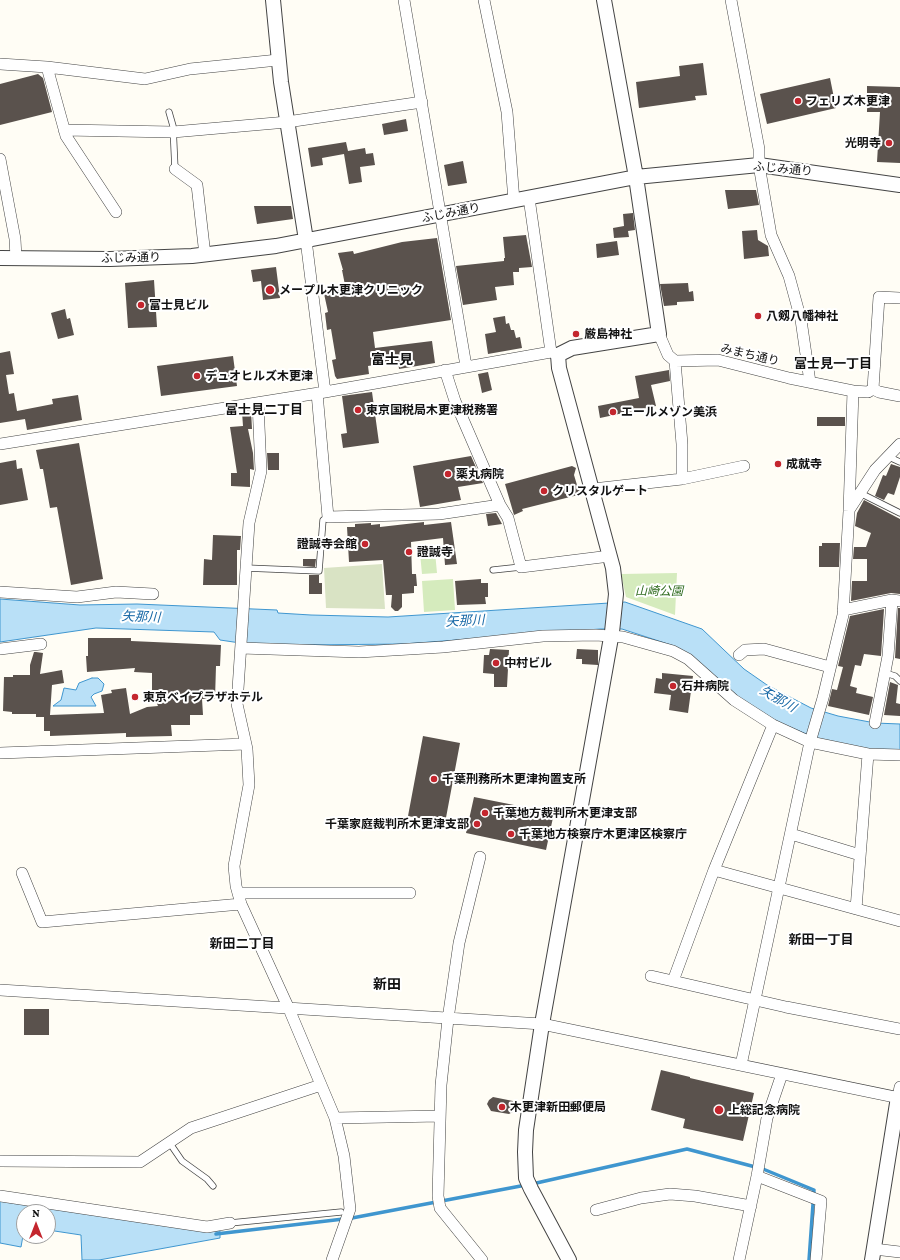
<!DOCTYPE html>
<html>
<head>
<meta charset="utf-8">
<style>
  body { margin:0 }
  #map { position:relative; width:900px; height:1260px; overflow:hidden; background:#fffdf5; font-family:"Crimson Pro",serif }
  canvas { display:block }
  .north { position:absolute; left:16px; top:1204px; width:40px; height:40px; box-sizing:border-box; background:#fff; border:1px solid #a0a0a0; border-radius:50%; rotate:0deg; font-size:11px; font-weight:700; line-height:16px; text-align:center; color:#111 }
  .north::after { content:''; display:block; margin:auto; width:14px; height:18px; background:#c4262e; clip-path:polygon(50% 0,100% 100%,50% 72%,0 100%) }
</style>
</head>
<body>
<div id="map">
<canvas width="900" height="1260"></canvas>
<div class="north">N</div>
</div>
<script>
const c = document.querySelector('canvas').getContext('2d');
c.lineJoin = 'round';
function fill(path, color) { c.fillStyle = color; c.fill(path, 'evenodd'); }
const toPath = rows => new Path2D(rows.map(r => 'M' + r).join(''));
function trace(path, color, width, dash) { c.strokeStyle = color; c.lineWidth = width; c.lineCap = dash ? 'butt' : 'round'; c.setLineDash(dash || []); c.stroke(path); }
function drawText(font, color, halo, rows, align = 'center') {
  c.font = font + ' "Crimson Pro","Noto Sans JP",serif'; c.lineWidth = 4; c.setLineDash([]); c.textBaseline = 'middle'; c.strokeStyle = halo; c.fillStyle = color; for (const [text, x, y, turn = 0] of rows) {
    c.save(); c.translate(x, y); c.rotate((+turn || 0) * Math.PI / 180); c.textAlign = isNaN(turn) ? turn : align; if (halo) c.strokeText(text, 0, 0); c.fillText(text, 0, 0); c.restore();
  }
}
fill(toPath([
  [435,552,437,573,422,574,420,553],
  [677,573,675,615,626,597,621,574],
  [453,579,455,610,424,612,422,581]
]), '#d5ebbd');
fill(toPath([
  [382,564,385,609,326,608,324,568]
]), '#d9e3c4');
const water = toPath([
  [0,599,80,605,137,604,277,610,278,613,311,615,388,617,625,602,702,629,744,669,767,685,811,708,838,716,875,723,900,724,900,751,868,750,818,739,778,722,735,695,692,656,674,646,622,629,600,629,404,644,300,645,247,644,220,640,214,632,96,628,0,642,0,599],
  [92,678,98,678,104,684,102,691,94,694,91,697,96,706,53,706,61,700,64,688,76,690,79,683,92,678],
  [0,1201,202,1231,220,1231,220,1238,99,1260,82,1260,81,1235,48,1230,48,1212,24,1212,24,1230,21,1247,0,1243,0,1201]
]);
fill(water, '#b9e0f7');
trace(water, '#3f96cf', 1);
trace(toPath([
  [532,1184,687,1149,763,1169,814,1190,809,1260],
  [216,1234,352,1218,526,1185]
]), '#3f96cf', 3.5);
fill(toPath([
  [703,63,707,95,695,96,696,100,639,108,636,82,680,76,679,66],
  [38,74,43,78,52,112,0,125,0,84],
  [830,78,836,108,767,124,760,94],
  [867,86,900,87,900,163,877,162,880,112,867,112],
  [406,119,408,131,384,135,382,124],
  [346,142,348,151,365,148,366,154,373,153,375,165,360,167,362,182,349,184,344,154,322,158,323,165,311,167,308,148],
  [463,161,467,183,448,186,444,165],
  [725,190,756,190,759,205,728,209],
  [254,206,291,206,293,219,257,224],
  [633,213,635,230,628,231,629,237,614,238,613,228,624,226,623,214],
  [757,230,758,240,768,246,769,256,744,259,742,231],
  [526,235,532,267,519,268,519,272,513,272,514,285,495,287,497,300,463,305,456,266,504,261,504,258,505,258,503,237],
  [437,238,451,320,373,332,375,348,432,341,435,363,399,369,398,361,368,366,369,374,337,379,335,376,332,360,336,359,331,329,327,330,325,313,328,312,323,289,345,285,342,270,343,270,338,253,353,251,354,254,402,242],
  [617,241,619,255,597,258,596,244],
  [276,267,280,298,263,300,261,281,253,282,251,270],
  [154,280,157,327,128,328,125,283],
  [688,283,689,292,693,291,694,301,677,302,677,305,664,306,660,284],
  [65,309,67,319,70,318,74,335,58,339,51,313],
  [505,316,506,324,509,323,511,330,514,330,516,338,520,337,522,348,488,354,485,334,496,332,493,318],
  [10,351,14,374,6,375,9,394,14,393,17,411,53,404,52,399,78,395,82,420,27,430,25,419,0,423,0,353],
  [233,356,237,386,161,396,157,366],
  [669,370,670,381,651,385,656,406,600,418,598,406,639,398,635,376],
  [488,372,492,390,482,393,478,374],
  [372,392,379,443,343,448,341,434,347,433,342,396],
  [251,411,252,429,248,429,253,453,254,470,250,469,250,487,231,486,231,473,237,473,230,427,243,426,242,412],
  [817,417,845,417,845,426,817,426],
  [79,443,103,579,71,585,57,507,50,508,43,469,40,469,36,450],
  [267,453,279,453,279,470,268,470],
  [471,456,483,483,458,487,461,500,420,507,413,466],
  [16,460,17,469,22,468,28,500,0,505,0,463],
  [891,464,900,467,900,477,894,495,888,493,884,500,875,496,883,475,886,476],
  [572,466,576,468,574,475,577,485,583,491,578,495,522,509,523,511,514,515,505,484],
  [864,500,900,519,900,594,891,593,851,601,852,581,867,581,867,559,853,559,854,547,866,547,871,533,855,526,857,513],
  [496,513,502,524,488,526,486,514],
  [424,522,424,525,451,522,457,564,445,565,443,538,411,542,412,574,416,574,417,586,414,586,414,593,402,594,402,607,398,611,395,611,391,607,392,595,386,595,383,560,349,562,347,527,355,527,355,524,371,523,371,525,380,524,380,527],
  [213,535,241,536,240,550,237,550,237,585,203,585,204,559,212,560],
  [822,543,840,543,839,567,819,567,819,546,822,546],
  [303,559,316,559,315,567,303,566],
  [309,575,319,575,319,583,322,583,322,594,309,594],
  [481,579,481,583,488,583,488,597,485,597,486,604,457,605,455,581],
  [898,608,900,608,900,659,895,658],
  [884,609,881,656,864,654,861,666,855,665,850,686,857,688,856,693,873,697,869,715,828,706,832,689,837,690,843,667,838,666,850,616],
  [88,638,131,638,131,641,221,645,220,666,216,666,215,699,202,699,203,715,190,715,190,725,171,725,172,736,126,737,126,733,50,736,50,731,44,731,44,717,36,717,36,714,12,714,12,712,3,711,4,677,13,677,13,675,30,675,30,665,34,652,36,652,43,653,40,674,62,670,64,683,52,685,50,715,104,713,101,695,112,693,111,690,126,688,130,714,147,707,158,706,152,692,152,673,134,672,135,668,87,672,86,656,88,656],
  [490,649,509,650,507,687,494,687,494,674,483,673,484,655,489,655],
  [577,649,598,650,598,665,582,664,582,659,576,659],
  [662,673,693,676,688,713,669,710,671,695,654,693,656,678,662,679],
  [890,682,898,685,896,703,900,704,900,716,884,715],
  [423,736,460,743,445,823,408,816],
  [474,797,554,813,546,850,466,833],
  [24,1009,49,1009,49,1035,24,1035],
  [661,1070,690,1077,690,1078,754,1093,743,1141,683,1128,685,1119,651,1110],
  [493,1097,513,1101,516,1105,516,1110,509,1114,491,1111,487,1104,489,1100]
]), '#5a524d');
const service = toPath([
  [169,112,173,126,175,169],
  [889,457,900,462],
  [860,493,900,513],
  [246,568,319,571,323,520,328,517],
  [493,570,521,567],
  [885,673,895,676,900,681],
  [169,1142,182,1161,207,1179,213,1186],
  [230,1223,341,1212]
]);
const minor = toPath([
  [404,0,466,366],
  [484,0,507,112,514,201],
  [731,0,759,149,759,165,771,235,789,276,801,320,810,382],
  [0,64,47,67,145,79,190,69,278,60],
  [47,67,66,136,116,212],
  [64,130,173,132,287,122,422,102],
  [0,159,15,239,16,258],
  [175,169,197,185,205,255],
  [529,198,551,352],
  [306,240,325,392],
  [659,334,668,355,675,361,718,360,789,378,853,391,868,392,873,389],
  [675,361,682,444,682,479],
  [445,370,455,401,500,505,508,518,521,567,610,556],
  [873,389,879,297,900,298],
  [873,389,879,392,900,396],
  [317,393,328,517,439,514,500,505],
  [258,403,261,471,249,523,237,704,247,749,249,785,234,866,236,886,241,904,289,1009,335,1118,344,1156,350,1209,332,1260],
  [0,444,325,392,551,352,558,355],
  [593,489,682,479,744,466],
  [849,510,875,470,900,444],
  [0,592,77,597,116,592,153,594],
  [843,610,892,600,900,601],
  [241,648,359,652,443,647,543,636,596,635,623,637,673,651,688,659,734,700,773,725,810,742,868,754,900,755],
  [0,649,41,644],
  [739,655,745,650,764,649,830,667],
  [875,723,888,656,892,600],
  [0,753,246,744],
  [791,834,860,855],
  [480,857,459,943,448,1019,441,1085,438,1196,440,1208,482,1260],
  [714,870,900,921],
  [22,873,42,922,241,904],
  [238,893,410,893],
  [856,909,868,754],
  [651,976,786,1007,900,1029],
  [673,981,714,870,773,725],
  [0,990,542,1024,900,1098],
  [741,1065,810,742,823,698,843,615,849,511,853,391],
  [898,1097,900,1087],
  [335,1118,440,1116],
  [0,1161,140,1162,191,1128,321,1085],
  [757,1176,821,1201,816,1260],
  [0,1196,207,1227,230,1223],
  [596,1210,641,1198,670,1194,695,1196,751,1206],
  [874,1249,900,1252],
  [739,1260,757,1176,767,1118,782,1074]
]);
const tertiary = toPath([
  [273,0,281,82,306,240],
  [0,258,110,259,192,256,276,246,636,177,759,165,900,185],
  [569,1260,531,1189,526,1178,525,1152,526,1130,542,1024,612,632,616,594,613,568,559,368,558,355,572,348,659,334,636,177,604,0],
  [872,1260,898,1097]
]);
trace(service, '#444', 7);
trace(minor, '#444', 12);
trace(tertiary, '#444', 16);
trace(service, '#fff', 5.5);
trace(minor, '#fff', 11);
trace(tertiary, '#fff', 14);
for (const [x, y, r, color] of [
  [798,101,4,"#c4262e"],
  [889,143,4,"#c4262e"],
  [270,290,5,"#c4262e"],
  [141,305,4,"#c4262e"],
  [758,316,4,"#c4262e"],
  [576,334,4,"#c4262e"],
  [197,376,4,"#c4262e"],
  [358,410,4,"#c4262e"],
  [613,412,4,"#c4262e"],
  [778,464,4,"#c4262e"],
  [448,474,4,"#c4262e"],
  [544,491,4,"#c4262e"],
  [365,544,4,"#c4262e"],
  [409,552,4,"#c4262e"],
  [496,663,4,"#c4262e"],
  [673,686,4,"#c4262e"],
  [135,697,4,"#c4262e"],
  [434,779,4,"#c4262e"],
  [485,813,4,"#c4262e"],
  [477,824,4,"#c4262e"],
  [511,834,4,"#c4262e"],
  [502,1107,4,"#c4262e"],
  [719,1110,5,"#c4262e"]
]) { const dot = new Path2D(); dot.arc(x, y, r, 0, 2 * Math.PI); c.fillStyle = color; c.fill(dot); trace(dot, '#fff', 1.5); }
drawText('bold 12px', '#111', '#fff', [
  ["フェリズ木更津",806,101],
  ["光明寺",881,143,"right"],
  ["メープル木更津クリニック",279,290],
  ["富士見ビル",149,305],
  ["八剱八幡神社",766,316],
  ["厳島神社",584,334],
  ["デュオヒルズ木更津",205,376],
  ["東京国税局木更津税務署",366,410],
  ["エールメゾン美浜",621,412],
  ["成就寺",786,464],
  ["薬丸病院",456,474],
  ["クリスタルゲート",552,491],
  ["證誠寺会館",357,544,"right"],
  ["證誠寺",417,552],
  ["中村ビル",504,663],
  ["石井病院",681,686],
  ["東京ベイプラザホテル",143,697],
  ["千葉刑務所木更津拘置支所",442,779],
  ["千葉地方裁判所木更津支部",493,813],
  ["千葉家庭裁判所木更津支部",469,824,"right"],
  ["千葉地方検察庁木更津区検察庁",519,834],
  ["木更津新田郵便局",510,1107],
  ["上総記念病院",728,1110]
], 'left');
drawText('12px', '#111', '#fff', [
  ["ふじみ通り",783,169,5],
  ["ふじみ通り",451,213,-11],
  ["ふじみ通り",131,258,-1],
  ["みまち通り",750,355,13]
]);
drawText('italic 12px', '#2f6b1f', '#fff', [
  ["山崎公園",659,591]
]);
drawText('bold 13px', '#111', '#fff', [
  ["富士見一丁目",833,364],
  ["富士見二丁目",264,410],
  ["新田一丁目",821,940],
  ["新田二丁目",242,944]
]);
drawText('italic 13px', '#1768a6', '#fff', [
  ["矢那川",141,617,2],
  ["矢那川",465,621,-3],
  ["矢那川",778,699,30]
]);
drawText('bold 14px', '#111', '#fff', [
  ["富士見",392,360],
  ["新田",387,985]
]);
</script>
</body>
</html>
